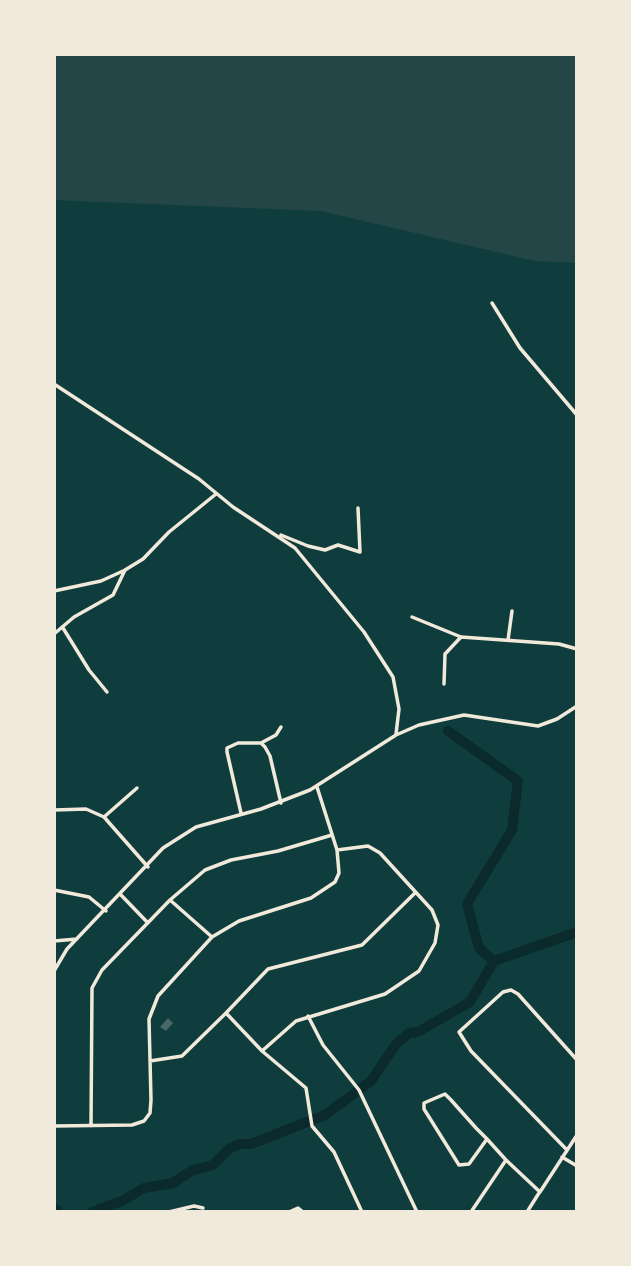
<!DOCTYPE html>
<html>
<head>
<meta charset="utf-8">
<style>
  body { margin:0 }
  #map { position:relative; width:631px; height:1266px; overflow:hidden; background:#0f3d3e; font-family:Poppins,sans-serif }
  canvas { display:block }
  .frame { position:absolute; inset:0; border:56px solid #f1e9da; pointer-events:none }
</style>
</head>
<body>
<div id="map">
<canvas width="631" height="1266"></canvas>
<div class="frame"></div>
</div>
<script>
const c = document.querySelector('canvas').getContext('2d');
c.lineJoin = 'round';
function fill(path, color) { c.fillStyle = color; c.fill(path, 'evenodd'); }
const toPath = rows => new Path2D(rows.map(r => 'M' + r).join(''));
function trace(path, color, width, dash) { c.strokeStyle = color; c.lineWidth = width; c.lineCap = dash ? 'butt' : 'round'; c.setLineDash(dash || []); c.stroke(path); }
fill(toPath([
  [54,54,577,54,577,263,535,261,321,211,54,200]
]), '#244646');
trace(toPath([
  [448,731,518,781,512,830,467,904,479,948,494,961],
  [54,1208,59,1212],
  [92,1212,122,1201,144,1188,173,1183,193,1170,213,1165,229,1149,240,1144,251,1144,325,1115,371,1081,396,1044,409,1033,418,1032,470,1002,494,961,577,932]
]), '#0a2a2b', 10);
fill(toPath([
  [168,1018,173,1023,166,1031,160,1027]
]), '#486865');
trace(toPath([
  [492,303,520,348,577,415],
  [54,384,199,479,233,507,295,548,364,632,393,677,399,709,396,734],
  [281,535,308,546,325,550,338,545,360,552,358,508],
  [54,591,101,581,123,571],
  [412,617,461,637,559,644,577,649],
  [63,628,89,670,107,692],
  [54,634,74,617,113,595,125,570,143,559,169,532,216,494],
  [508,640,512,611],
  [444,684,445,654,461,637],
  [261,743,276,735,281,727],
  [54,810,86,809,104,817,148,867],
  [241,813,227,752,227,748,238,743,261,743,265,747,270,756,281,803],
  [104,817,137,788],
  [54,890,89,897,106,911],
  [121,895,148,923],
  [170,900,212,937],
  [54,941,77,939],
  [54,971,67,949,163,848,196,827,261,809,310,790,396,735,419,725,464,715,538,726,557,719,577,706],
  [226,1013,268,969,362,945,415,893],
  [308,1016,323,1045,359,1090,417,1212],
  [262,1051,306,1088,312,1126,334,1152,362,1212],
  [150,1061,182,1056,226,1013,262,1051,296,1021,385,994,419,971,435,943,438,925,432,910,380,853,368,846,337,850],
  [54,1126,132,1125,144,1121,150,1113,151,1100,149,1019,158,996,212,937,239,921,311,898,335,882,339,873,337,850,317,787],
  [91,1126,92,988,102,970,170,900,205,870,231,860,278,851,332,835],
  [487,1139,469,1164,459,1165,424,1109,424,1103,445,1094,451,1100,476,1128,487,1139,506,1160],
  [567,1150,471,1051,459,1032,503,992,511,990,518,994,577,1060],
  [562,1157,577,1166],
  [169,1212,194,1206,203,1208],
  [289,1212,298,1208,303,1212],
  [471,1212,506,1160,540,1192,577,1135],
  [527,1212,539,1193]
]), '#f1e9da', 3.5);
</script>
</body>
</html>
